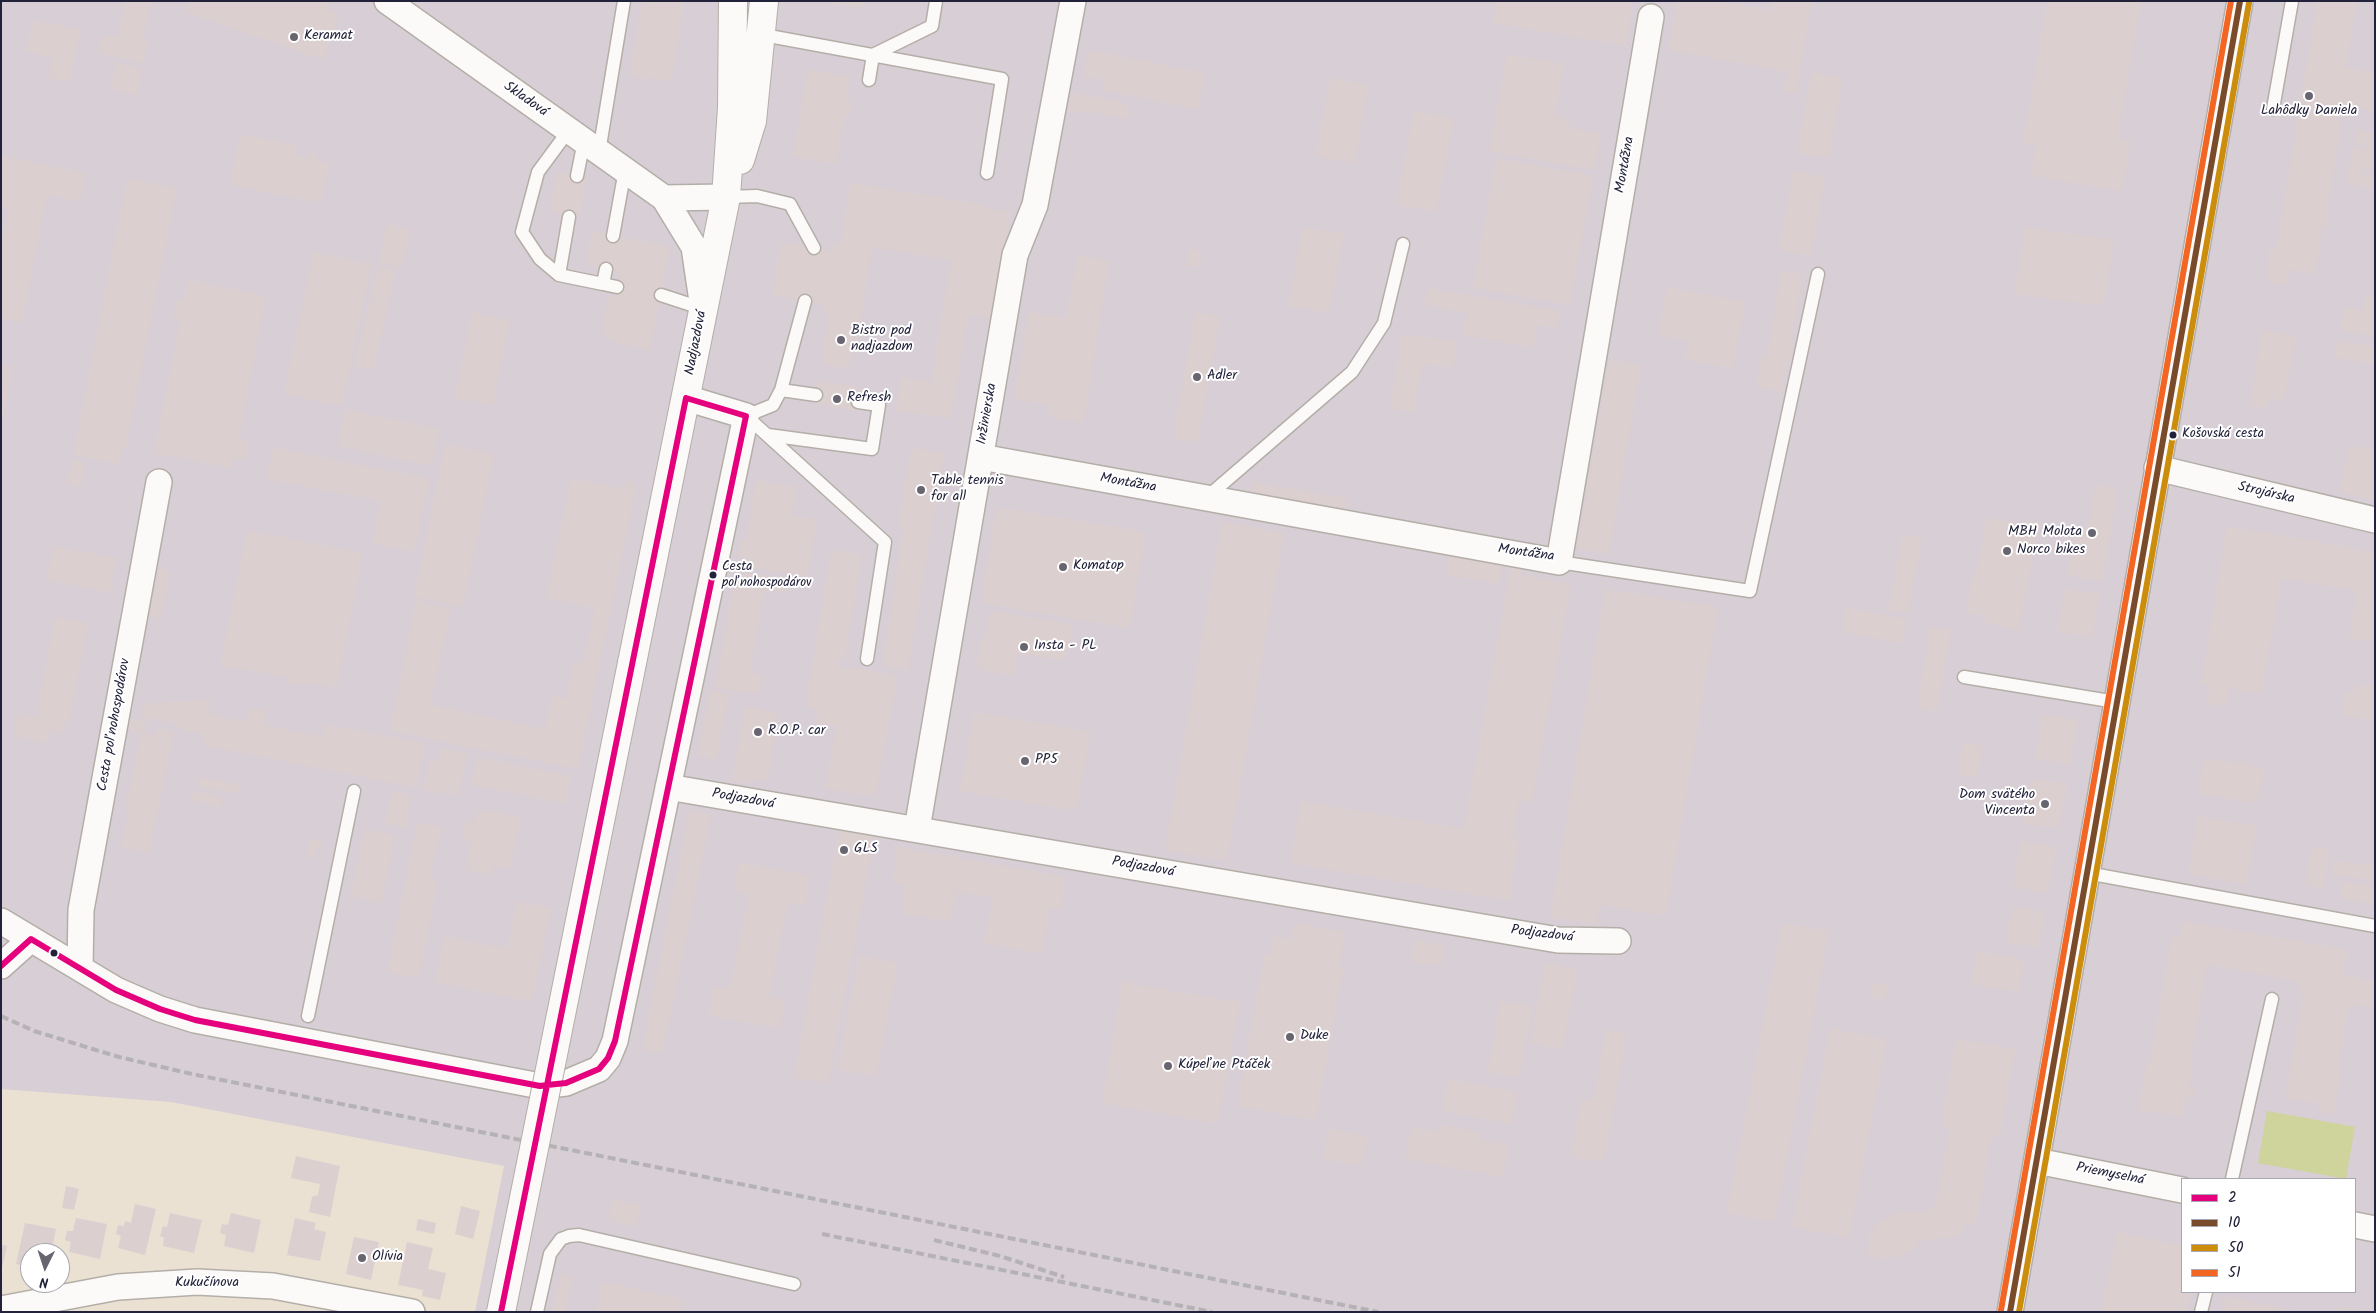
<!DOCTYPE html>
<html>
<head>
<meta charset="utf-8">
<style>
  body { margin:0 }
  #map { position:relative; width:2376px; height:1313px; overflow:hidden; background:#eae1d3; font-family:Kalam,sans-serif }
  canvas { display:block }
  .frame { position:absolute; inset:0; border:2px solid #22223b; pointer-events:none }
  .legend { position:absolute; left:2181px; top:1178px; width:175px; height:115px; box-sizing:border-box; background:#fff; border:1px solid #a7a7b1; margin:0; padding:6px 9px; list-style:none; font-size:15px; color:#22223b }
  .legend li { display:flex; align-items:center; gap:10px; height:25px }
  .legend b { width:25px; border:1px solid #a7a7b1 }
  .north { position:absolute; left:20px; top:1243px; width:50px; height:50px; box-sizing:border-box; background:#fff; border:1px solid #a7a7b1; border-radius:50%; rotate:184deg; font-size:14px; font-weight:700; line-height:20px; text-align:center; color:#22223b }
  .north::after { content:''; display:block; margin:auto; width:18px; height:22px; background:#686570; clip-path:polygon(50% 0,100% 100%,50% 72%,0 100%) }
</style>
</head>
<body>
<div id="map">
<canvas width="2376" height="1313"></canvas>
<div class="frame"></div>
<ul class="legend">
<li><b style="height:6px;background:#e5007d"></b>2</li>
<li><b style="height:6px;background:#7a4b2a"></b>10</li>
<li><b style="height:6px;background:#cc8c0c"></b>50</li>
<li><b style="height:6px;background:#f26522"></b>51</li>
</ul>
<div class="north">N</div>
</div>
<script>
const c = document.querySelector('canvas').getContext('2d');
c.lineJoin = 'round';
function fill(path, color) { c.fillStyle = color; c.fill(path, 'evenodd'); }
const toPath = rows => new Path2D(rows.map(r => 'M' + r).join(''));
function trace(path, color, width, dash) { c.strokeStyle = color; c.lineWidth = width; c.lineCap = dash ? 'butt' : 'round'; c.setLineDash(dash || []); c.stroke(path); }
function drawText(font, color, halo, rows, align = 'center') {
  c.font = font + ' Kalam,sans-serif'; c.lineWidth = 4; c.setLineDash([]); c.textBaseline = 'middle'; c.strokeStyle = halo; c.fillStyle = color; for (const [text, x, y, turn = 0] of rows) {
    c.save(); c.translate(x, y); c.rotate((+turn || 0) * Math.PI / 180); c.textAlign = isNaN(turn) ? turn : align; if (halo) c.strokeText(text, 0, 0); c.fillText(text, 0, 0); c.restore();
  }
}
fill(toPath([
  [1,1,2375,1,2375,1312,475,1312,504,1166,171,1102,1,1089],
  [2182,1179,2355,1179,2355,1292,2182,1292]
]), '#d8ced5');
fill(toPath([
  [2267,1111,2355,1127,2346,1179,2258,1163]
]), '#ced49b');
fill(toPath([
  [125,1,151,1,143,40,148,41,144,63,98,53,102,35,118,37],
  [189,1,331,1,328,9,340,14,323,60,186,12],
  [642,1,684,1,672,81,645,77,644,81,638,80,638,76,630,74],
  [823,1,863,1,862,9],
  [1496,1,1633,1,1626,46,1492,23],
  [1677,1,1719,1,1771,11,1773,1,1812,1,1796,94,1784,91,1788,72,1668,50],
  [2047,1,2141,1,2118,138,2131,140,2122,191,2031,176,2036,146,2023,143],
  [2317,1,2357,1,2346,67,2375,72,2375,111,2340,105,2338,120,2342,119,2327,210,2330,211,2327,228,2323,227,2315,275,2286,269,2285,277,2288,278,2287,285,2268,281,2269,249,2276,250],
  [33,20,80,29,70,82,48,78,52,59,26,51],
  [1089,50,1205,73,1198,109,1101,90,1103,80,1083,76],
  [1507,54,1564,64,1555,117,1570,120,1569,128,1601,134,1594,170,1489,151],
  [116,63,142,68,137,95,111,89],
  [807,69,850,77,846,99,851,100,850,117,844,116,836,164,793,157],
  [1811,72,1843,78,1829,158,1797,153],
  [1330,78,1368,85,1355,163,1316,156],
  [1072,92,1130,104,1127,119,1079,110,1078,113,1068,111],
  [1414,111,1454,119,1436,212,1396,205],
  [2356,130,2375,134,2375,170,2362,168,2361,174,2374,176,2371,189,2346,184,2353,147,2365,149,2366,145,2354,143],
  [240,134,297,146,296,157,308,159,309,153,317,155,316,161,329,163,321,203,230,185],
  [1,156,85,173,80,202,47,195,22,323,1,318,1,246,9,209,1,207],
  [1496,158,1593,176,1570,305,1473,288],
  [1793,171,1825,177,1811,256,1779,251],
  [557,172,587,178,579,218,549,212],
  [127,179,177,188,126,447,123,447,119,464,73,455],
  [850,183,986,205,985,208,1010,212,993,318,968,314,951,419,896,410,901,377,931,382,951,260,872,247,855,354,851,354,849,369,821,364,829,315,823,309,824,304,772,295,781,242,832,251,833,246,841,242],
  [387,224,411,229,402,268,379,262],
  [1303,227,1344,234,1329,313,1288,306],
  [2025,227,2114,240,2104,306,2015,294],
  [592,231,670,247,650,350,617,344,601,331,608,296,615,297,620,271,586,265],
  [1189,249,1202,251,1200,267,1186,265],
  [313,252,371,264,342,406,284,394],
  [1078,255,1109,261,1084,423,1049,417,1051,405,1014,399,1029,312,1066,318],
  [378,265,396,269,388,303,370,299],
  [1781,270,1803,274,1791,341,1794,342,1791,358,1788,357,1782,392,1756,387,1761,357,1767,358],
  [188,280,266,296,239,438,249,440,245,460,235,458,233,468,154,453,180,320,173,319,177,300,184,301],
  [1667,287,1745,302,1733,368,1685,360,1688,342,1658,336],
  [1428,288,1560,311,1557,328,1537,325,1533,348,1463,335,1467,313,1424,305],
  [2366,295,2375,296,2375,336,2340,330,2344,307,2363,311],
  [370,300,389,304,373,370,354,366],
  [472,312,510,320,493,405,455,398],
  [1195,312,1220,316,1198,442,1173,438],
  [2262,330,2296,336,2284,401,2268,398,2266,408,2250,405],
  [1402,334,1457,342,1453,368,1422,364,1414,412,1390,409],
  [2338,341,2375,347,2375,365,2334,357],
  [1610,359,1641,365,1609,554,1577,549],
  [1,365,13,367,2,422,1,422],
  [818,381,861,388,857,412,815,404],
  [345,409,439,429,431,466,337,446],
  [445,444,494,454,463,607,414,597],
  [2350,445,2375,451,2375,500,2339,492],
  [273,447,430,479,414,552,372,543,380,501,266,479],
  [911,448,944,453,908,670,882,666,899,558,903,528,898,527],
  [72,459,86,462,81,487,66,484],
  [571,478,624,489,626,481,637,483,578,769,390,731,416,600,451,608,430,705,545,729,552,696,566,699,574,661,583,663,595,608,546,598],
  [756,480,797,487,792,515,817,519,808,576,746,567,747,558,738,557,740,541,746,541],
  [1252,482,1347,498,1344,515,1249,498],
  [2095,484,2111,487,2115,491,2116,498,2103,581,2067,576,2075,528,2088,530],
  [996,507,1146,532,1130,628,981,603],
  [1986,518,2025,524,2026,520,2039,522,2019,630,1984,622,1985,616,1966,613,1972,577,1976,578],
  [1222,522,1284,533,1227,861,1165,850],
  [2227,526,2375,552,2375,642,2349,638,2357,591,2282,578,2261,694,2230,688,2227,707,2207,703,2210,685,2201,683],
  [247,530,363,553,337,688,306,682,305,685,288,682,289,678,220,665],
  [1903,534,1922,538,1908,613,1888,610],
  [53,546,117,558,110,593,47,580],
  [831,550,862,555,845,659,839,658,838,668,847,670,848,666,898,676,875,797,825,788,837,726,816,723,818,710,805,708],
  [1451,552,1503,561,1499,584,1447,575],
  [1511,563,1523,565,1521,575,1571,584,1532,802,1519,800,1513,838,1519,839,1509,901,1290,863,1301,801,1464,829],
  [160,568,170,571,161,619,148,616],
  [735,572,788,579,786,593,764,590,750,673,763,675,760,694,716,688],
  [2065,588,2100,594,2092,638,2057,632],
  [1605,589,1718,607,1666,916,1599,905,1596,925,1550,917],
  [1846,608,1907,619,1903,643,1842,632],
  [990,611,1072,625,1066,661,1017,653,1013,676,976,669,981,640,985,641],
  [55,617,88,623,69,723,65,722,64,732,51,730,48,743,14,737,19,714,36,717],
  [1930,627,1951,630,1937,712,1917,708],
  [2356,684,2375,686,2375,721,2343,715,2347,691,2354,693],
  [710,690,729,694,716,760,697,756],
  [211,700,209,714,247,722,251,708,267,711,264,725,323,737,325,724,425,743,417,788,202,745,204,734,187,731,175,724,142,717,145,705,149,703],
  [745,706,778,713,768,781,751,778,750,784,732,781],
  [974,712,1091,732,1076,811,960,791],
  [2043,714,2078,720,2070,765,2035,759],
  [127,718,147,722,144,733,156,736,158,728,174,732,149,853,121,848,129,805,127,804,141,732,125,729],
  [1963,743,1983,746,1977,777,1957,774],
  [442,748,467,753,459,796,423,790,429,759,439,761],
  [477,757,571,776,566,804,471,785],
  [2204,758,2237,764,2238,761,2242,761,2241,764,2264,768,2259,798,2256,797,2254,803,2201,794,2202,788,2199,787],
  [199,777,241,785,240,794,198,786],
  [2031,778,2067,784,2059,829,2024,823],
  [193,791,222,798,221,807,191,801],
  [391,791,412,795,406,828,385,824],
  [478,809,521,818,510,869,494,865,491,875,465,870,471,842,462,840,466,821,475,823],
  [690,810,711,814,663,1053,642,1049],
  [2198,816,2257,826,2246,885,2188,874],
  [417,822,441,827,430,878,438,880,419,979,387,972],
  [839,828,875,834,828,1083,794,1077],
  [364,829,395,835,382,903,351,897],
  [310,838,323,841,321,850,317,849,315,859,306,857],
  [2021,841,2056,847,2048,893,2013,887],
  [2311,846,2330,849,2324,889,2305,886],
  [898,847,1066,877,1060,910,1050,908,1042,954,984,943,992,898,956,891,951,922,901,913,906,886,892,883],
  [2334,860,2375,866,2375,881,2332,874],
  [739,862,810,876,805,906,788,902,769,997,785,1000,780,1029,708,1015,714,986,730,989,749,895,733,891],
  [2343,881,2375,887,2375,904,2340,898],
  [517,901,551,908,532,1002,435,982,444,936,507,949],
  [2012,907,2045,912,2039,947,2006,942],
  [2183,921,2348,950,2343,974,2375,982,2371,1008,2349,1004,2338,1068,2342,1069,2334,1115,2319,1112,2320,1104,2285,1098,2303,995,2298,995,2300,982,2207,964,2189,1069,2192,1070,2189,1087,2195,1088,2193,1099,2187,1097,2183,1117,2138,1110,2147,1062,2150,1062,2172,935,2180,936],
  [1294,923,1345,932,1339,967,1343,968,1316,1120,1237,1106,1264,954,1270,955,1274,936,1291,939],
  [1782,923,1829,931,1775,1222,1727,1213],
  [1415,940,1445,945,1442,966,1411,961],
  [1977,951,2024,960,2019,992,1971,984],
  [859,955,898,963,876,1077,837,1069],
  [1545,963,1578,970,1562,1050,1530,1043],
  [1133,981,1133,987,1143,986,1220,999,1228,1003,1230,998,1240,1003,1218,1124,1102,1103,1122,983],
  [1872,982,1887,985,1885,1000,1870,998],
  [1500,1001,1533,1007,1519,1078,1488,1072],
  [1830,1028,1887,1039,1849,1238,1792,1227],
  [1606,1029,1627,1033,1604,1162,1571,1157,1581,1098,1594,1100],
  [1956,1039,2015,1049,2000,1137,1991,1136,1976,1226,1965,1224,1962,1232,1954,1238,1935,1238,1926,1242,1921,1239,1912,1250,1898,1257,1879,1259,1870,1255,1865,1249,1869,1246,1869,1236,1876,1225,1890,1215,1907,1211,1917,1214,1935,1207,1950,1129,1941,1127],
  [1448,1079,1518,1092,1512,1124,1442,1111],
  [1440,1125,1483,1133,1482,1140,1509,1145,1503,1177,1405,1159,1411,1127,1439,1132],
  [1328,1129,1368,1136,1362,1166,1323,1159],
  [296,1156,340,1166,330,1217,309,1212,312,1197,318,1195,320,1184,291,1178],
  [66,1186,79,1189,74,1210,62,1208],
  [612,1199,641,1205,636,1227,608,1221],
  [135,1204,156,1209,145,1255,118,1248,121,1236,116,1234,118,1225,124,1226,125,1221,131,1223],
  [461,1206,480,1211,473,1239,455,1234],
  [170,1213,202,1220,194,1253,163,1246,164,1238,160,1236,163,1226,167,1227],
  [231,1213,261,1220,254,1253,224,1246,226,1235,220,1233,222,1224,228,1225],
  [76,1218,107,1224,100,1259,69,1252,71,1242,65,1240,67,1231,73,1231],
  [295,1218,316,1223,314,1229,326,1232,320,1261,287,1255],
  [418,1219,436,1223,434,1234,416,1230],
  [25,1223,56,1229,51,1253,30,1253,30,1267,16,1264],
  [2117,1232,2182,1246,2182,1292,2192,1292,2187,1312,2101,1312],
  [354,1237,379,1242,371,1280,346,1274],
  [407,1242,433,1248,428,1269,446,1273,440,1300,422,1296,423,1290,398,1285],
  [1,1245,7,1246,2,1268,1,1268],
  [560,1274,573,1277,565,1312,552,1310],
  [602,1282,684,1299,681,1312,596,1312],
  [2225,1296,2293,1311,2293,1312,2222,1312],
  [2341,1307,2362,1311,2362,1312,2339,1312]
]), '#dccfd0');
const service = toPath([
  [758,34,1002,79,987,173],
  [869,80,873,55,932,26,936,1],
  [2273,109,2292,1],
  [569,130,538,172,522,232,540,259,559,275,603,284],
  [599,152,624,1],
  [577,176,584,141],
  [726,197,757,196,790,204,814,248],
  [613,236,625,170],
  [606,269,603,284,617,287],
  [559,275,569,217],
  [661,295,704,309],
  [805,301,781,390,773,405,746,416,885,542,867,659],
  [781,390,816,395],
  [768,435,872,449,879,405,858,402],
  [1206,498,1352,372,1384,323,1403,244],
  [1559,562,1750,591,1818,274],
  [1964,677,2116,702],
  [2087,873,2375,926],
  [308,1016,354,791],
  [2232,1179,2272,999],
  [537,1312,550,1254,561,1239,569,1236,579,1235,794,1284],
  [2201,1312,2206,1292]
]);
const minor = toPath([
  [387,1,664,198,726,197],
  [664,198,694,247,702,301],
  [981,457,1559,562,1651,17],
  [2157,468,2375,520],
  [668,787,1558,940,1618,941],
  [917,829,1015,255,1035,205,1073,1],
  [1,921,116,990,160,1009,195,1020,540,1086,566,1083,599,1069,608,1058,615,1041,746,416,686,398],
  [1,966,31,939],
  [80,968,81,910,159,482],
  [2037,1161,2182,1190],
  [2355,1225,2375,1229],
  [1,1309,118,1287,197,1282,273,1286,412,1312],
  [2010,1312,2240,1]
]);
const primary = toPath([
  [740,160,752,121,764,1],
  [632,663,726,197,732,108,733,1]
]);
trace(service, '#b4aea8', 15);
trace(minor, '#b4aea8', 28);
trace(primary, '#b4aea8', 30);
trace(service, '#fcfaf8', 12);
trace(minor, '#fcfaf8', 25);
trace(primary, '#fcfaf8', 28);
trace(toPath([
  [1,1016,34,1031,119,1057,192,1074,1378,1312],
  [822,1234,1212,1312],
  [934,1240,1000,1256,1064,1277]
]), '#b4b2b4', 4, [8, 4]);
const primaryBridge = toPath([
  [501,1312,632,663]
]);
trace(primaryBridge, '#b4aea8', 30, []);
trace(primaryBridge, '#fcfaf8', 28);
trace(toPath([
  [686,398,746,416,615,1041,608,1058,599,1069,566,1083,547,1085,686,398],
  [1,966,31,939,116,990,160,1009,195,1020,540,1086,547,1085],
  [501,1312,547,1085]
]), '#e5007d', 6);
trace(toPath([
  [2010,1312,2240,1]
]), '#7a4b2a', 6);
trace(toPath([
  [2019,1312,2249,3]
]), '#cc8c0c', 6);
trace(toPath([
  [2001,1310,2231,1]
]), '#f26522', 6);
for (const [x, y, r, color] of [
  [294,37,5,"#686570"],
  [2309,96,5,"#686570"],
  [841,340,5,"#686570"],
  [1197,377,5,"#686570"],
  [837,399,5,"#686570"],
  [2173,435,4.5,"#22223b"],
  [921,490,5,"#686570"],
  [2092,533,5,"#686570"],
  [2007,551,5,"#686570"],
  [1063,567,5,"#686570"],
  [713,575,4.5,"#22223b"],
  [1024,647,5,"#686570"],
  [758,732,5,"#686570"],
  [1025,761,5,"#686570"],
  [2045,804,5,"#686570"],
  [844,850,5,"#686570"],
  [54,953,4.5,"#22223b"],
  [1290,1037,5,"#686570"],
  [1168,1066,5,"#686570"],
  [362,1258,5,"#686570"]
]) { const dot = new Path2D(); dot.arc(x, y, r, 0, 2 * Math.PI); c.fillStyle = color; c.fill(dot); trace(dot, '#fff', 2); }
drawText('13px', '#22223b', '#fff', [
  ["Košovská cesta",2182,435],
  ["Cesta",722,568],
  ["poľnohospodárov",722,584]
], 'left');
drawText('14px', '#22223b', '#fff', [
  ["Keramat",304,37],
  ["Lahôdky Daniela",2309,112,"center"],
  ["Bistro pod",851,332],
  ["nadjazdom",851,348],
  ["Adler",1207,377],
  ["Refresh",847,399],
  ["Table tennis",931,482],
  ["for all",931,498],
  ["MBH Molota",2082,533,"right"],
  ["Norco bikes",2017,551],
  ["Komatop",1073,567],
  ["Insta - PL",1034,647],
  ["R.O.P. car",768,732],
  ["PP5",1035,761],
  ["Dom svätého",2035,796,"right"],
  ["Vincenta",2035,812,"right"],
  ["GLS",854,850],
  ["Duke",1300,1037],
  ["Kúpeľne Ptáček",1178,1066],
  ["Olívia",372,1258]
], 'left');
drawText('14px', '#22223b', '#fff', [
  ["Skladová",525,100,35],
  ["Montážna",1626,165,-80],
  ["Nadjazdová",697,343,-79],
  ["Inžinierska",988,414,-80],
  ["Montážna",1128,484,10],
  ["Strojárska",2266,494,13],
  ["Montážna",1526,554,8],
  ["Cesta poľnohospodárov",115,725,-80],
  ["Podjazdová",743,800,10],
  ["Podjazdová",1143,868,10],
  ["Podjazdová",1542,935,7],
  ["Priemyselná",2110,1175,11],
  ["Kukučínova",207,1284]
]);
</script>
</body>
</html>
